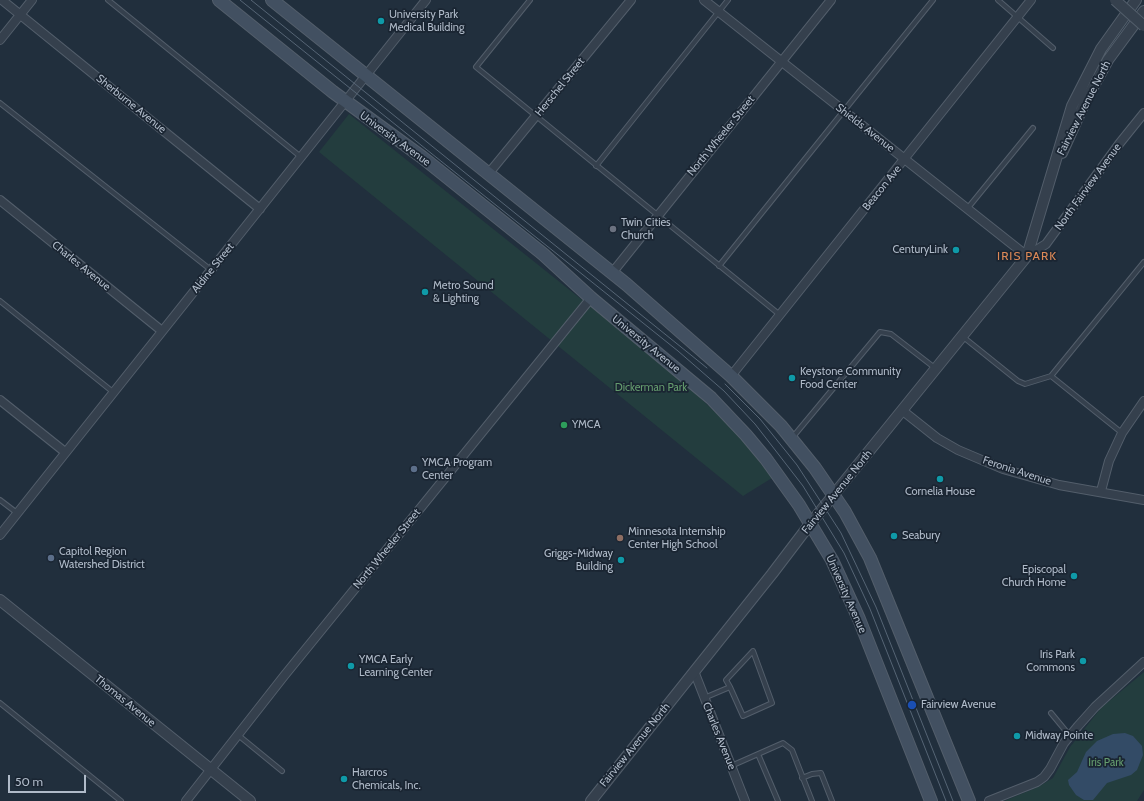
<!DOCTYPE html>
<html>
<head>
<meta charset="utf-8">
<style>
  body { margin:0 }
  #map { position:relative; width:1144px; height:801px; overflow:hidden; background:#212f3d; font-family:Cabin,sans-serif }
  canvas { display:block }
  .scale { position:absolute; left:8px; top:775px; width:78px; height:18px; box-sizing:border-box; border:2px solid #b0bbc9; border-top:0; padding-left:5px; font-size:12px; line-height:14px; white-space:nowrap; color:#b0bbc9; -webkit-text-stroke:3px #1a2532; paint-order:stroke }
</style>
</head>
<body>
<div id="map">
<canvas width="1144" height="801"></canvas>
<div class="scale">50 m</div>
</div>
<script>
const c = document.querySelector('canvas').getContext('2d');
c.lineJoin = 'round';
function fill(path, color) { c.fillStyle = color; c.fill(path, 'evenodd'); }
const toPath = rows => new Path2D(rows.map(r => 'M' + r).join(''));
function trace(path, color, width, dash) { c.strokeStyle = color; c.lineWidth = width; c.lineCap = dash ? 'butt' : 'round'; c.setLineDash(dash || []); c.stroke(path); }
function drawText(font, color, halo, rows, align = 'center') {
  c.font = font + ' Cabin,sans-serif'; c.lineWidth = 3.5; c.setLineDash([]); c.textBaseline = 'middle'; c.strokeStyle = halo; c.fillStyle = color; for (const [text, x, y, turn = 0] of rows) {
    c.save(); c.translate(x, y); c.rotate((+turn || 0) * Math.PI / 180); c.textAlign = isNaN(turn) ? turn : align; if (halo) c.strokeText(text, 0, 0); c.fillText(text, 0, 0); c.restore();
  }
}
fill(toPath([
  [349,114,675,374,737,433,772,478,743,496,319,152],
  [1144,672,1144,790,1137,801,1004,801,1038,787,1053,778,1070,747,1101,708]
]), '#233d3e');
fill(toPath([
  [1125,733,1133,736,1142,746,1143,755,1137,770,1131,775,1107,783,1093,800,1084,800,1076,795,1069,785,1068,780,1077,772,1086,752,1097,741,1113,734]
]), '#334b66');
const service = toPath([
  [108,0,301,157],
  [530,0,476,67,780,315],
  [998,0,1053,48],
  [0,103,211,270],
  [596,166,728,0],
  [967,209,1033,128],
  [719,266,933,0],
  [0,301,113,392],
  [962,336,1018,381,1025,384,1051,376],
  [1122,433,1051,376,1144,262],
  [792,438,880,332,891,334,935,368],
  [0,500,17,513],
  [704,698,730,687,743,716,772,703,753,651,726,680,730,687],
  [0,703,121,801],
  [1051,713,1070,736],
  [238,735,282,771],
  [758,754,778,801],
  [731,766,783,743,792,750,812,801],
  [802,778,812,774,821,773,832,801]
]);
const minor = toPath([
  [2,0,260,209],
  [704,0,1027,256,1046,244,1119,144,1144,113],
  [0,40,32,0],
  [489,173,631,0],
  [0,200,162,331],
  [612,273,831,0],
  [731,376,1031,0],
  [0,400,65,452],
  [903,411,937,438,958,450,1003,469,1059,485,1144,500],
  [1101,491,1109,461,1122,433,1144,401],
  [0,535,426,0],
  [694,671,745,801],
  [186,801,284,676,591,298],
  [989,801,1037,782,1044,777,1050,769,1064,743,1078,726,1095,707,1144,662]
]);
const tertiary = toPath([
  [1062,153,1086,100,1108,60,1144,11],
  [0,600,250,801],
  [591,801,772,574,810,524,1027,256,1072,106,1101,49,1136,0]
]);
const secondary = toPath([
  [219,0,333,92,422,157,543,254,591,298,711,398,746,435,766,459,799,505,832,560,859,619,931,801],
  [272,0,626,284,731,376,781,426,815,468,845,512,870,558,969,801]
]);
trace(service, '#535e6b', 6);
trace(minor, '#535e6b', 10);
trace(tertiary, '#535e6b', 12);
trace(secondary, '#535e6b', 14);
trace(service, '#35404d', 4);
trace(minor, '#35404d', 8);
trace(tertiary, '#35404d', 10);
trace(secondary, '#425061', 12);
trace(toPath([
  [240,0,678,351,724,391,755,424,803,486,844,553,870,609,946,801],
  [251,0,707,368],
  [725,384,760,419,797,465,841,533,876,607,953,801]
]), '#566575', 1);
const tertiaryBridge = toPath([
  [1115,0,1144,26]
]);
trace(tertiaryBridge, '#535e6b', 12, []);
trace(tertiaryBridge, '#35404d', 10);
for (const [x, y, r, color] of [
  [381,21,4,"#0f9aa8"],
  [613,229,4,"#6b7280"],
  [956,250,4,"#0f9aa8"],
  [425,292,4,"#0f9aa8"],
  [792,378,4,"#0f9aa8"],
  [564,425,4,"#2e9e5b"],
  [414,469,4,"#5c6f8a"],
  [940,479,4,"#0f9aa8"],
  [894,536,4,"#0f9aa8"],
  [620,538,4,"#8d6e63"],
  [51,558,4,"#5c6f8a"],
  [621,560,4,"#0f9aa8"],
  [1074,576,4,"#0f9aa8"],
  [1083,661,4,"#0f9aa8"],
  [351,666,4,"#0f9aa8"],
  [912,705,5,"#1a4fb4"],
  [1017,736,4,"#0f9aa8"],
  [344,779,4,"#0f9aa8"]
]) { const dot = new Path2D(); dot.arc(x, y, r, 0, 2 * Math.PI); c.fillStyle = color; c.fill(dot); trace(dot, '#1a2532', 1.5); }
drawText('11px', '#b0bbc9', '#1a2532', [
  ["University Park",389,15],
  ["Medical Building",389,28],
  ["Twin Cities",621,223],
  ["Church",621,236],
  ["CenturyLink",948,250,"right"],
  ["Metro Sound",433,286],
  ["& Lighting",433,299],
  ["Keystone Community",800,372],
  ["Food Center",800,385],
  ["YMCA",572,425],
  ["YMCA Program",422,463],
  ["Center",422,476],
  ["Cornelia House",940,492,"center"],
  ["Minnesota Internship",628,532],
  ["Center High School",628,545],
  ["Seabury",902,536],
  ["Capitol Region",59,552],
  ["Watershed District",59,565],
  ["Griggs-Midway",613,554,"right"],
  ["Building",613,567,"right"],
  ["Episcopal",1066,570,"right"],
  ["Church Home",1066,583,"right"],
  ["Iris Park",1075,655,"right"],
  ["Commons",1075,668,"right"],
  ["YMCA Early",359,660],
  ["Learning Center",359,673],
  ["Fairview Avenue",921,705],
  ["Midway Pointe",1025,736],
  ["Harcros",352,773],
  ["Chemicals, Inc.",352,786]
], 'left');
drawText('11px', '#b0bbc9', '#1a2532', [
  ["Herschel Street",560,87,-51],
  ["Sherburne Avenue",131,104,39],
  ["Fairview Avenue North",1084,108,-63],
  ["Shields Avenue",865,128,38],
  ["North Wheeler Street",721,136,-51],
  ["University Avenue",395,139,36],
  ["North Fairview Avenue",1088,187,-54],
  ["Beacon Ave",882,188,-51],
  ["Charles Avenue",81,266,39],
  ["Aldine Street",213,268,-51],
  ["University Avenue",646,344,39],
  ["Feronia Avenue",1017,471,18],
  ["Fairview Avenue North",837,492,-51],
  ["North Wheeler Street",387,549,-51],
  ["University Avenue",846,594,66],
  ["Thomas Avenue",125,701,39],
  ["Charles Avenue",719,736,68],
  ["Fairview Avenue North",635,745,-51]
]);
drawText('11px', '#659c6e', '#1a2532', [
  ["Dickerman Park",651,388],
  ["Iris Park",1106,763]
]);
c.letterSpacing = '1px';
drawText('12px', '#dd8957', '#1a2532', [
  ["IRIS PARK",1027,256]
]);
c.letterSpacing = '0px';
</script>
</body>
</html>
